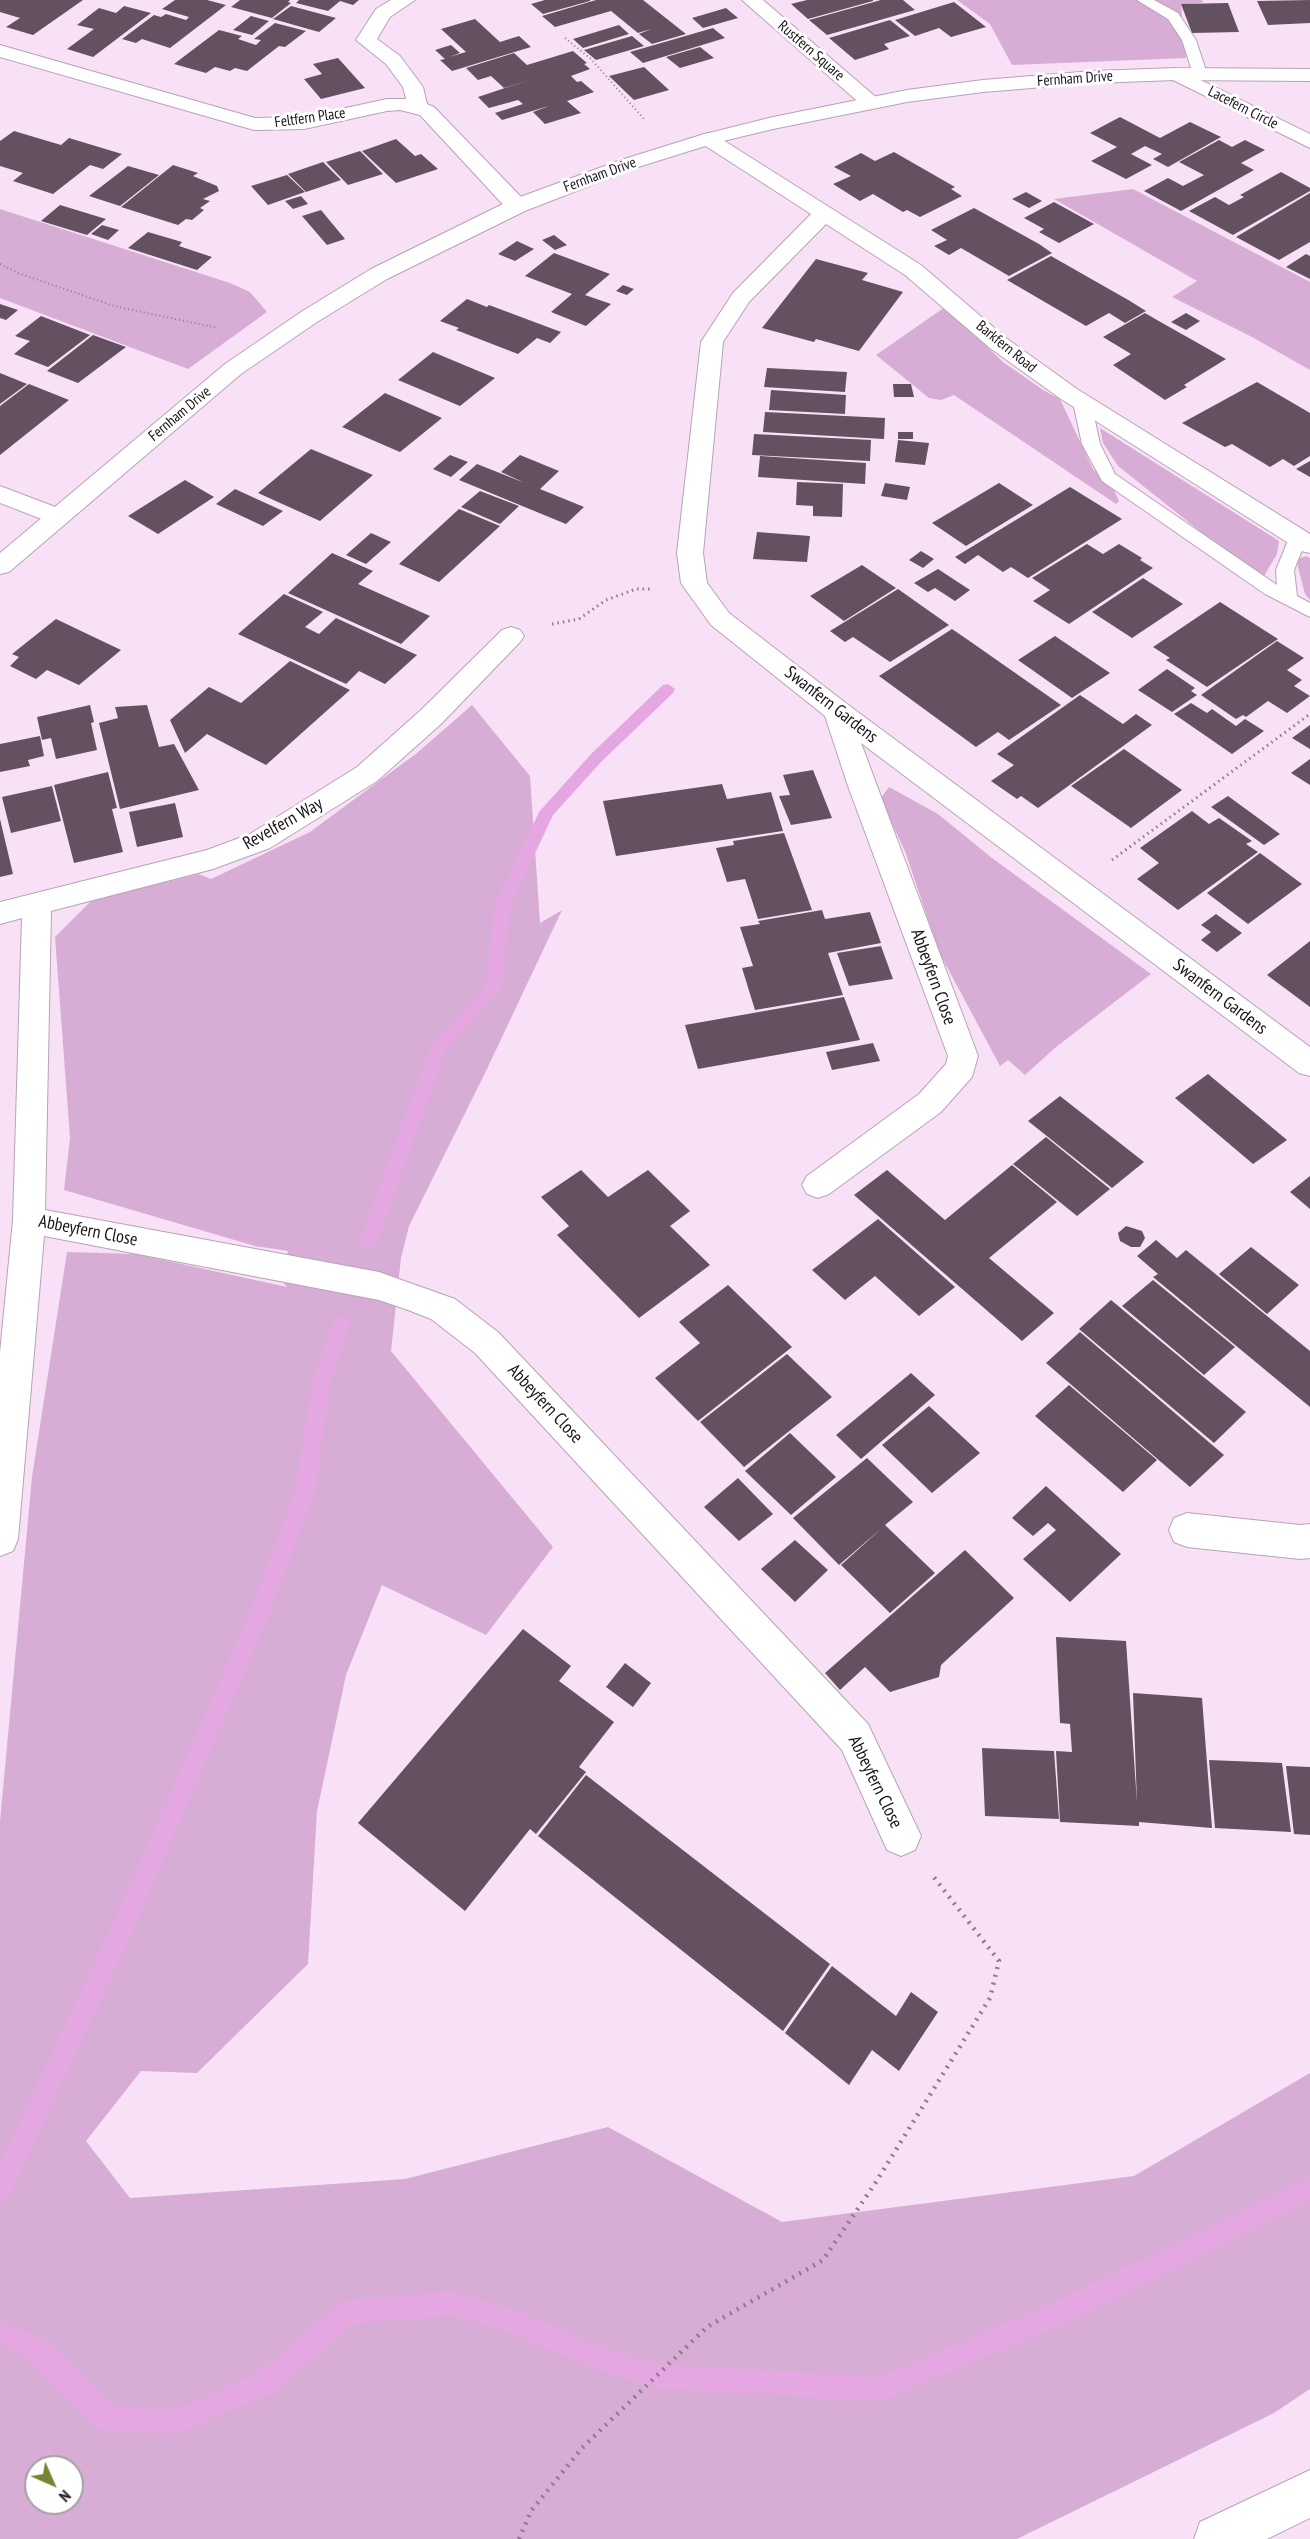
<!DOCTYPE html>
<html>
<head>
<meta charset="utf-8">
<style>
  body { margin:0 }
  #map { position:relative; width:1310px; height:2539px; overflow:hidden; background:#f8e1f6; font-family:"PT Sans Narrow",sans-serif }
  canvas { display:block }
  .north { position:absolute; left:24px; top:2455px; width:60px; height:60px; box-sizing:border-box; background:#fff; border:2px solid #a3a0a3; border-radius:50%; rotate:135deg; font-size:16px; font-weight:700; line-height:24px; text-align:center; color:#191219 }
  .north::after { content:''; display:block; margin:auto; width:21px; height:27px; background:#778533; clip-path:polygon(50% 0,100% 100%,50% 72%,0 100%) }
</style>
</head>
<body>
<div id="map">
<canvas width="1310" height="2539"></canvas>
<div class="north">N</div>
</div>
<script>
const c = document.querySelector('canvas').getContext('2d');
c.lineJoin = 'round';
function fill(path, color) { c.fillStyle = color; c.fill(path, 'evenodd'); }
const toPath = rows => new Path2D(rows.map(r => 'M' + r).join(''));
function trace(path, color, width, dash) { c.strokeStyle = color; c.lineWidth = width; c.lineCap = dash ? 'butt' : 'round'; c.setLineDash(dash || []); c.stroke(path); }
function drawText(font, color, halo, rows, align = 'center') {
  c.font = font + ' "PT Sans Narrow",sans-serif'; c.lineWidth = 6; c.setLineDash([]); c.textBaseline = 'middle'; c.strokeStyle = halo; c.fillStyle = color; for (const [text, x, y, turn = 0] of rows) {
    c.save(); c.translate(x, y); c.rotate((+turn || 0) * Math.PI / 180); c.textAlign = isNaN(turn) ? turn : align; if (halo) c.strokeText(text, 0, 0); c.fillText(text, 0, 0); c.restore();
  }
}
fill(toPath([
  [957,0,1201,0,1204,2,1181,5,1186,58,1012,65,990,24],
  [1133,189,1310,282,1310,370,1252,337,1172,297,1197,281,1054,199],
  [0,209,230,283,250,292,267,312,188,369,0,298],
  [945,307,1003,362,1043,390,1060,399,1093,469,1113,488,1119,501,1116,504,954,395,941,400,929,398,876,355],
  [1100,428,1279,541,1277,554,1264,576,1226,552,1118,466,1103,443],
  [1306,556,1310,558,1310,600,1305,594,1298,567,1298,559],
  [472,705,530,776,540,923,562,910,487,1069,409,1226,401,1258,391,1351,553,1547,486,1635,382,1585,346,1675,317,1811,308,1964,197,2073,141,2071,86,2141,130,2198,405,2179,608,2127,782,2222,1134,2176,1310,2073,1310,2389,1274,2413,1017,2539,0,2539,0,1821,32,1477,67,1252,136,1254,287,1287,279,1277,288,1251,255,1246,64,1190,70,1138,55,937,92,900,199,874,211,879,310,832,417,753],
  [36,2467,72,2467,72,2503,36,2503],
  [889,787,938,814,992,858,1151,974,1056,1047,1025,1075,1008,1060,1000,1066,939,952,905,851,880,799]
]), '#d7add5');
fill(toPath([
  [668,684,675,689,673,693,601,762,553,815,511,905,501,989,445,1051,378,1240,375,1245,369,1247,363,1245,360,1240,430,1048,485,987,495,905,539,812,591,754,663,685,668,684],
  [341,1316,347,1318,350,1324,330,1384,315,1491,268,1617,130,1937,8,2198,0,2202,0,2164,114,1921,248,1617,295,1491,312,1384,332,1324,335,1318,341,1316],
  [1310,2177,1310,2201,1071,2321,880,2401,656,2388,593,2368,516,2335,452,2315,354,2324,274,2392,175,2434,106,2430,97,2427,26,2358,0,2344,0,2319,44,2340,111,2406,175,2410,256,2374,340,2303,349,2300,452,2291,518,2311,595,2344,656,2364,880,2377,1053,2303,1310,2177]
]), '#e5a7e2');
fill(toPath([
  [0,0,83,0,33,35,6,27,20,18,0,12],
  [175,0,207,0,226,5,170,48,142,39,136,43,122,39,154,15,161,17,166,14,186,20,189,17,162,9],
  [240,0,290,0,288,2,291,3,272,18,231,7],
  [299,0,359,0,353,5,340,1,328,11,296,3],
  [545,0,590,0,590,1,543,14,531,4],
  [596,0,643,0,686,34,652,44,639,34,651,29,638,33,611,11,555,27,542,16],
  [807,0,873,0,873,1,808,19,791,4],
  [881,0,903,0,915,10,827,35,809,20],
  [1310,0,1310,23,1268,25,1257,1],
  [954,2,986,27,951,37,939,28,915,36,895,20],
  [1228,3,1239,32,1192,33,1181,4],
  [124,6,151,13,93,57,67,49,94,29,77,25,99,8,116,13],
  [291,6,336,18,319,32,273,19],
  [726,8,738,18,703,28,692,18],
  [251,16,269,21,252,35,233,30],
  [475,19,500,42,519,36,531,47,452,71,440,60,445,59,435,50,451,45,460,53,449,57,466,52,441,29],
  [890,20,910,36,884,44,889,49,855,60,829,38],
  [275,23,306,31,285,47,279,46,247,71,235,68,230,71,215,67,206,73,174,64,219,30,242,36,238,39,256,45,261,40,254,39],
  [619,25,629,34,583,48,573,39],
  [713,28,725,38,643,63,630,52],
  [632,36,644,46,596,60,584,50],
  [700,47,714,58,680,68,666,57],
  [573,51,587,63,584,64,590,69,571,76,577,82,581,81,594,92,567,101,581,113,545,124,533,112,549,106,502,120,495,113,523,104,518,100,489,108,478,97,529,80,504,88,491,76,478,80,466,68,514,53,527,65],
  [338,58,365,88,321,99,304,79,322,74,313,64],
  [644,67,669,90,634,100,609,76],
  [1120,117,1160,138,1190,122,1221,137,1168,167,1153,159,1162,154,1145,146,1131,154,1152,165,1126,179,1091,161,1117,147,1090,133],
  [14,131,61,145,69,138,122,154,103,169,90,165,53,194,13,181,23,173,0,166,0,141],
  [396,139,415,156,421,154,438,169,396,183,362,151],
  [1219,140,1232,147,1245,140,1265,150,1241,163,1254,170,1181,211,1144,191,1168,178,1183,186,1204,175,1179,162],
  [360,151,383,174,348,185,326,162],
  [894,152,955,187,951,189,962,196,920,217,907,210,903,212,873,194,860,201,833,184,851,176,834,167,861,153,875,161],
  [323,162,341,180,306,192,288,174],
  [173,165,198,173,193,176,217,186,219,191,203,199,210,201,200,208,204,210,192,220,186,219,178,225,121,207],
  [128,166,159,175,120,206,89,196],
  [1281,172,1310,188,1310,191,1233,235,1189,211,1215,197,1229,205,1244,197,1240,195],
  [287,175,305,192,268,205,251,186],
  [1026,192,1042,201,1029,208,1012,199],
  [1310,193,1310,242,1279,260,1236,237],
  [301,196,308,204,293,209,285,201],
  [1054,202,1094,224,1059,243,1039,232,1044,229,1024,218],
  [60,205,106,219,87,235,41,221],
  [974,208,1039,244,1052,253,1009,276,961,248,949,255,934,246,947,240,931,230],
  [321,210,345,239,327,245,302,216],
  [102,225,119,230,108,240,91,234],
  [148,232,182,242,179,246,212,257,197,270,128,248],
  [554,235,567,245,555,250,542,240],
  [517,241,534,249,515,261,498,254],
  [554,253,610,274,585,295,611,304,586,326,551,312,572,294,525,276],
  [1306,254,1310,256,1310,279,1286,267],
  [1051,256,1130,301,1146,311,1125,323,1109,313,1086,326,1007,280],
  [816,259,868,273,862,280,903,292,859,351,816,339,814,342,762,328],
  [623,285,634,289,627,295,616,291],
  [467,299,487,307,489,305,561,332,550,343,537,338,518,354,456,330,459,328,440,321],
  [0,304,18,310,6,320,0,318],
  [1145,313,1157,320,1226,359,1184,385,1187,387,1165,400,1113,365,1131,354,1103,337],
  [1186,313,1200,321,1186,330,1171,322],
  [41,316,90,335,48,367,14,354,30,341,15,336],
  [93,335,126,347,78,383,47,371],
  [433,352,495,378,460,406,398,380],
  [767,368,847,372,845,392,764,387],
  [0,373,27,384,0,404],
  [1257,382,1310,413,1310,456,1294,466,1283,459,1270,467,1232,444,1225,447,1182,423],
  [29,384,69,400,0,455,0,406],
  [893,384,911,384,914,397,894,397],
  [771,390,846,395,845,414,769,410],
  [385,393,442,418,400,452,342,427],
  [765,412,885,418,884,439,763,432],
  [898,432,913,432,913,439,898,439],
  [754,434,871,440,870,461,752,455],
  [898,440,929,443,925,465,895,462],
  [311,449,373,475,320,521,258,493],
  [450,455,468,462,451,477,433,469],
  [520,455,559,471,540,489,584,507,566,524,459,480,477,464,525,483,501,472],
  [760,456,866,463,865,484,758,477],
  [1310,461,1310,477,1296,469],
  [185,480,214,497,158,534,128,516],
  [797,482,843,484,842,517,813,516,813,506,796,505],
  [885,483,910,487,907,500,881,496],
  [999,483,1033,505,966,546,932,523],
  [1070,487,1122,519,1028,578,1011,567,1003,572,978,555,965,564,955,557],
  [235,489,283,511,263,526,216,504],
  [480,491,519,506,500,524,461,507],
  [459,509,500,526,439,582,399,564],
  [757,532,810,536,807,562,753,559],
  [371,533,391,542,366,564,346,555],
  [1087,544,1103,554,1119,544,1142,558,1140,560,1153,568,1069,624,1033,601,1050,590,1032,578],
  [921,551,934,559,923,568,909,560],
  [332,553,373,571,358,584,430,616,401,644,288,593],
  [862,565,896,588,844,621,810,596],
  [938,569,970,590,955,601,935,588,928,592,914,583],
  [1143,578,1183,604,1132,638,1092,612],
  [898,589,949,625,890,662,853,637,845,642,830,631],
  [284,594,323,612,305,627,319,634,336,618,417,655,385,684,359,671,346,684,238,634],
  [1220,602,1278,639,1207,687,1166,660,1170,658,1153,647],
  [56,619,121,650,79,685,47,670,36,679,10,666,19,657,12,654],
  [952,629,971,642,1061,705,1009,740,998,732,976,747,879,676],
  [1055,636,1110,673,1072,698,1018,660],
  [1277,641,1304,658,1287,670,1302,680,1294,686,1310,696,1287,713,1268,701,1246,717,1243,715,1236,719,1201,695],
  [290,661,350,690,266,765,207,734,185,753,170,720,209,687,241,703],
  [1167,669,1195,688,1191,691,1197,695,1172,712,1138,690],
  [1080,695,1123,724,1136,714,1152,725,1038,808,1021,796,1017,799,991,781,1014,765,997,754],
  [1191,703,1207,713,1212,709,1236,726,1245,719,1264,731,1232,754,1174,714],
  [90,705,94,722,91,723,97,750,56,759,51,738,42,740,37,717],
  [147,705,159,747,174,744,199,790,120,809,99,723,118,718,115,707],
  [1310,725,1310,749,1292,738],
  [40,736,44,756,28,760,30,766,0,772,0,744],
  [1124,749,1182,790,1131,828,1071,786],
  [1310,759,1310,785,1291,773],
  [813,770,832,818,791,825,779,796,790,795,783,775],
  [108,772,117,808,112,809,123,852,74,863,54,785],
  [722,784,727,799,771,792,783,831,616,856,603,801],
  [52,786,61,821,11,833,2,797],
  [1228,796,1280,834,1264,845,1211,807],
  [175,803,183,837,137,847,129,812],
  [1192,811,1209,824,1219,818,1252,841,1246,844,1258,852,1178,910,1137,879,1159,863,1140,848],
  [0,819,13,874,0,877],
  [784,833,812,910,758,919,745,879,727,882,716,848,734,845,733,841],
  [1260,853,1302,884,1248,924,1207,893],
  [822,910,825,919,870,912,881,943,828,953,843,995,755,1010,742,968,753,966,740,927,760,924,758,921],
  [1216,914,1242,933,1217,952,1201,940,1211,932,1201,925],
  [1310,941,1310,1007,1267,975],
  [881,946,893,979,849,986,837,953],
  [844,997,860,1040,698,1069,685,1025],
  [873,1043,880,1061,832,1070,826,1052],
  [1208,1074,1287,1140,1253,1164,1175,1098],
  [1060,1096,1144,1162,1112,1188,1028,1121],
  [1046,1137,1110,1189,1077,1216,1013,1164],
  [1012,1165,1057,1202,989,1258,1054,1313,1022,1341,854,1195,887,1170,945,1220],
  [581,1170,608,1197,648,1170,690,1211,670,1226,710,1265,639,1318,557,1235,569,1226,541,1197],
  [1310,1176,1310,1209,1290,1192],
  [878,1219,955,1287,919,1316,875,1276,845,1300,812,1270],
  [1126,1226,1142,1231,1145,1238,1140,1247,1131,1247,1120,1241,1118,1233],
  [1156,1240,1177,1258,1186,1250,1310,1351,1310,1407,1153,1277,1158,1274,1137,1256],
  [1251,1247,1299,1285,1267,1314,1219,1274],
  [1153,1280,1235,1347,1204,1375,1122,1306],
  [728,1285,792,1347,698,1421,655,1378,700,1343,679,1322],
  [1111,1300,1246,1412,1214,1443,1079,1329],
  [1080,1332,1224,1455,1190,1487,1046,1363],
  [787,1354,832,1397,744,1467,700,1422],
  [911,1373,935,1395,861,1459,836,1435],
  [1069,1385,1157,1460,1123,1492,1035,1416],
  [929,1406,980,1453,932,1493,882,1445],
  [790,1433,836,1477,791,1515,745,1471],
  [867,1458,913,1502,885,1525,935,1573,890,1613,841,1565,883,1527,839,1565,793,1518],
  [738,1478,773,1514,739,1541,704,1507],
  [1046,1486,1121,1554,1070,1602,1023,1559,1056,1530,1048,1523,1033,1536,1012,1518],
  [795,1540,828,1570,795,1602,761,1569],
  [965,1550,1014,1598,941,1665,939,1677,890,1692,865,1667,840,1690,825,1673],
  [523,1629,571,1666,559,1681,614,1722,579,1767,586,1772,536,1834,530,1829,465,1911,358,1823],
  [1056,1637,1126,1641,1137,1803,1133,1693,1202,1698,1212,1828,1139,1822,1139,1826,1060,1822,1056,1751,1072,1752,1070,1724,1060,1723],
  [625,1663,651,1683,633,1707,606,1687],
  [982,1748,1054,1751,1059,1819,985,1816],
  [1209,1760,1282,1763,1291,1832,1215,1828],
  [1286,1766,1310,1767,1310,1835,1294,1834],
  [586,1775,830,1964,783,2031,538,1836],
  [832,1966,896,2016,911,1992,938,2012,899,2071,872,2050,849,2085,785,2033]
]), '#635162');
const service = toPath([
  [1137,0,1154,0,1178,13,1196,40,1207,74,1205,77,1195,77,1193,74,1182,40,1168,19,1137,0],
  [1082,397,1088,398,1091,402,1100,444,1115,474,1277,585,1276,570,1289,538,1292,534,1304,534,1307,538,1294,570,1297,596,1310,603,1310,617,1265,594,1102,481,1082,444,1073,402,1076,398,1082,397]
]);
const minor = toPath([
  [391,0,415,0,390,17,377,39,400,56,423,87,427,104,434,107,525,201,528,206,525,211,517,212,509,211,420,115,400,110,387,111,304,129,254,130,0,57,0,45,255,118,304,117,387,99,406,99,403,87,386,64,356,40,376,9,391,0],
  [742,0,763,0,878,99,881,103,878,107,864,107,742,0],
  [1176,68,1310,134,1310,148,1169,78,1166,74,1169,70,1176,68],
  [708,133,715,135,921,265,1006,338,1077,389,1310,534,1310,553,1301,551,1061,399,990,348,905,275,826,224,749,302,723,342,703,553,707,583,729,613,847,704,1310,1047,1310,1076,1299,1073,861,743,978,1056,972,1077,941,1112,829,1194,818,1198,807,1194,802,1185,807,1176,919,1094,946,1064,948,1056,848,786,825,716,711,625,681,583,677,553,701,342,733,293,811,214,701,143,698,139,701,135,708,133],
  [0,486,66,511,69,517,66,523,57,525,0,503,0,486],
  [511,627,520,630,524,636,520,642,441,724,377,781,270,848,213,869,51,911,45,1210,379,1272,455,1299,499,1333,868,1724,921,1836,915,1850,901,1856,887,1850,842,1750,475,1353,431,1319,408,1310,379,1300,44,1236,18,1539,13,1551,0,1556,0,1353,13,1220,22,918,0,924,0,902,207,850,250,834,357,767,421,710,502,630,511,627],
  [1187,1513,1300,1525,1310,1524,1310,1558,1300,1559,1187,1547,1174,1542,1169,1530,1174,1518,1187,1513],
  [1310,2470,1310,2518,1267,2539,1194,2539,1200,2522,1310,2470]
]);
const tertiary = toPath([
  [1176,68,1310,69,1310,81,1176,80,1093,83,983,92,907,102,773,129,715,143,635,168,525,211,387,279,317,322,241,374,9,572,0,574,0,553,225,364,301,312,371,269,509,201,621,160,701,135,773,117,907,90,983,80,1093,71,1176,68]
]);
trace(service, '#b7a3b6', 2);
trace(minor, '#b7a3b6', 2);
trace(tertiary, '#b7a3b6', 2);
trace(toPath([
  [565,38,591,59,644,119],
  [0,264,18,273,114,306,218,328]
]), '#8c7c8b', 2, [1, 3]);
trace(toPath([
  [552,624,579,619,606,600,636,589,650,589],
  [1112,860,1310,714]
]), '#8c7c8b', 3, [1.5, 4]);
trace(toPath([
  [519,2539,531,2511,582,2448,707,2327,823,2260,876,2182,990,1998,999,1961,933,1876]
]), '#8c7c8b', 4.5, [2, 6]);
fill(service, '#fff');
fill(minor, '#fff');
fill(tertiary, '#fff');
drawText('15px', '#191219', '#fff', [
  ["Rustfern Square",811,51,41],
  ["Fernham Drive",1075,79,-4],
  ["Lacefern Circle",1243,108,27],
  ["Feltfern Place",310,118,-8],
  ["Fernham Drive",600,175,-20],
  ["Barkfern Road",1006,347,39],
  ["Fernham Drive",180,414,-40]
]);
drawText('18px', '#191219', '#fff', [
  ["Swanfern Gardens",831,705,38],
  ["Revelfern Way",283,824,-29],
  ["Abbeyfern Close",933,977,70],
  ["Swanfern Gardens",1220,997,37],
  ["Abbeyfern Close",88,1231,11],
  ["Abbeyfern Close",545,1404,47],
  ["Abbeyfern Close",875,1782,64]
]);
</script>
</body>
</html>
